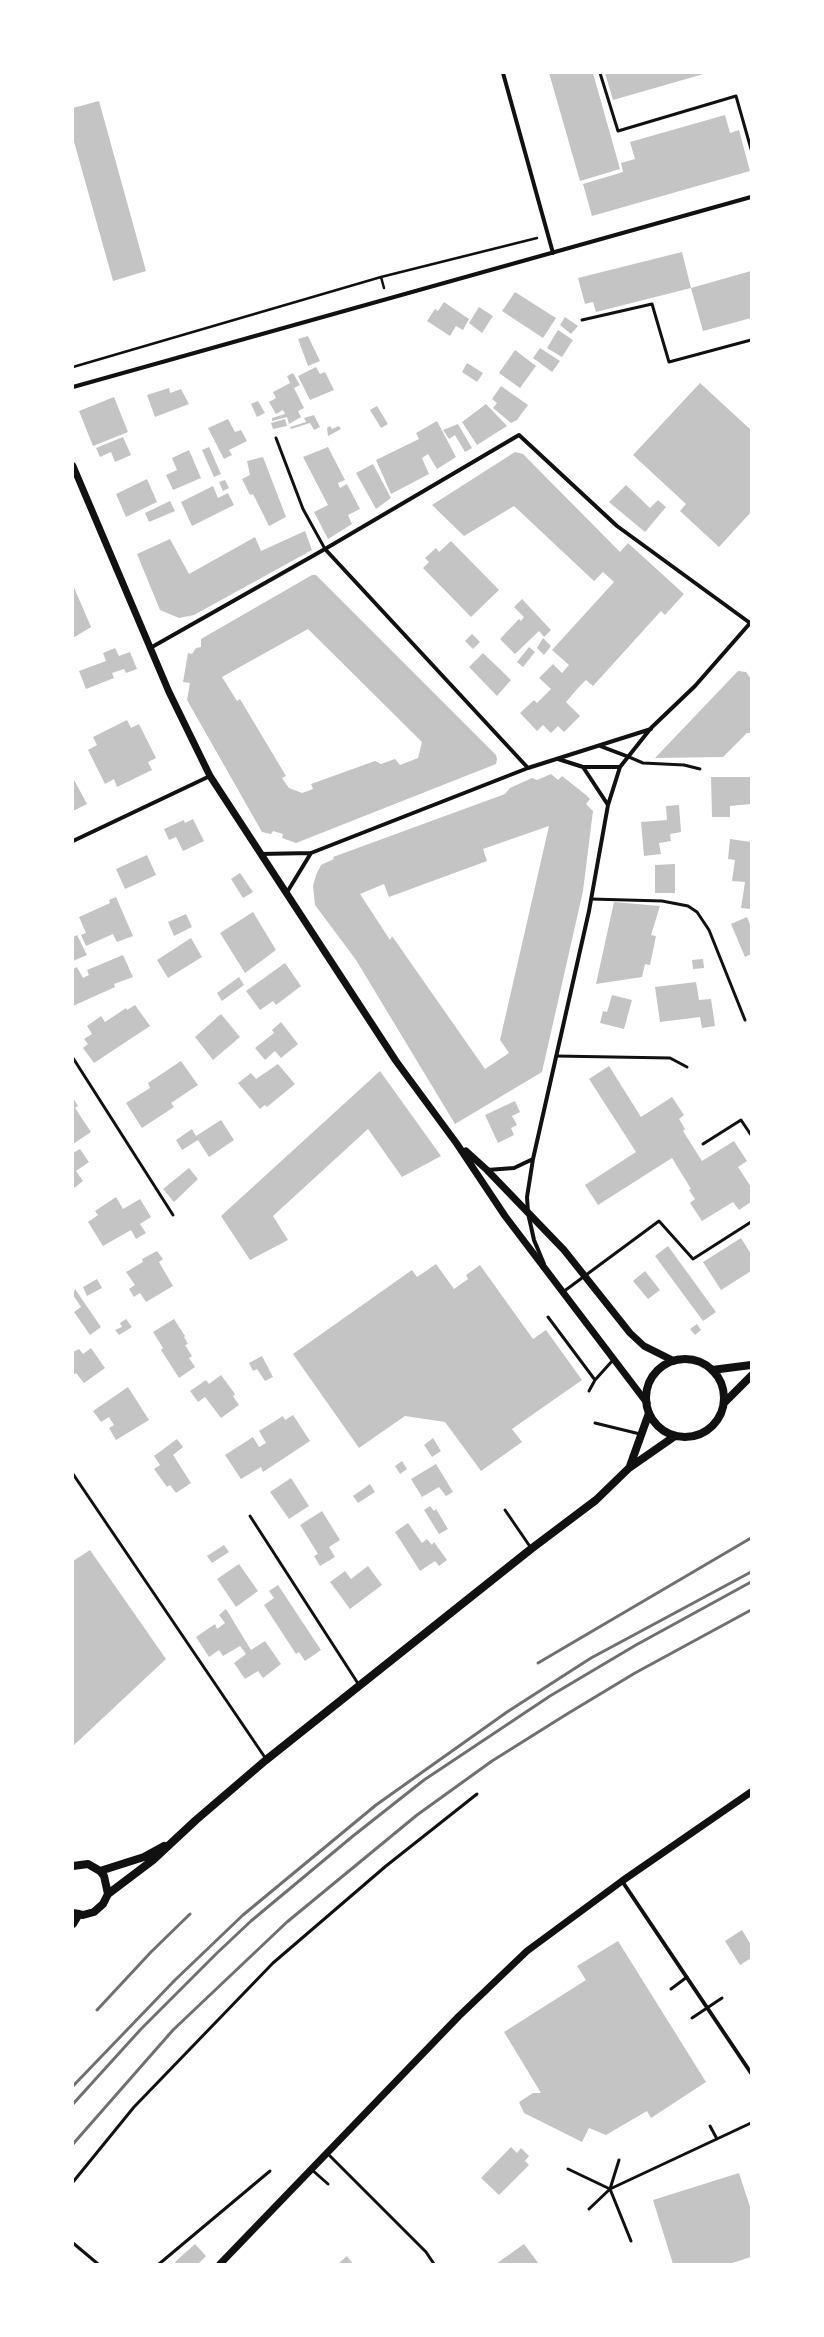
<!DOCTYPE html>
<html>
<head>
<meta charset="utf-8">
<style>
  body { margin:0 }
  #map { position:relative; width:824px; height:2337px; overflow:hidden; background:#fff; font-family:"Exo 2",sans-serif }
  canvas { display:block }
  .frame { position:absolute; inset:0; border:74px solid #fff; pointer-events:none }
</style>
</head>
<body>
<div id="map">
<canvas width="824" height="2337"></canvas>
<div class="frame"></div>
</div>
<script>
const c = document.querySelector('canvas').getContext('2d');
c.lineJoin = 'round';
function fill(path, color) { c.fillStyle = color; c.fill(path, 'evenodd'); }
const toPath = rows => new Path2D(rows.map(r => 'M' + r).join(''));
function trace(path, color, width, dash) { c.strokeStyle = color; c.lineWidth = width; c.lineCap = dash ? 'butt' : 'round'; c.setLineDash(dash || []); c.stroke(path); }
fill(toPath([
  [549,73,593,73,620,169,580,181],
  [605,73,707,73,613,100],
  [99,101,146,271,113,281,73,138,73,108],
  [725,115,730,133,739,130,750,171,592,216,583,184,623,172,621,163,635,159,630,142],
  [682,252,691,288,596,312,593,302,585,304,578,278],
  [751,271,751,318,703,331,691,288],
  [515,292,556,318,543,338,502,311],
  [444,302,469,319,463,330,456,326,450,336,427,321,435,309,438,311],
  [479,307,493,316,482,333,469,323],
  [565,317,578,326,571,334,560,325],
  [558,330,573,340,562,357,547,348],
  [308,336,320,361,308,366,298,339],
  [540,348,560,361,552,372,533,358],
  [515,350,536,366,520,388,499,373],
  [467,363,483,373,477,382,462,372],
  [316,367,320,374,325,372,334,390,310,400,298,376],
  [293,373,300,385,294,388,304,408,298,411,301,417,289,424,287,417,272,421,272,418,285,414,283,410,276,414,269,402,276,398,273,392,290,383,287,376],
  [700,383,751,430,751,512,719,547,680,511,686,504,633,455],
  [501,386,528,405,517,420,511,423,493,408,497,403,492,399],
  [169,388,170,393,181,389,189,404,155,417,147,395],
  [114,397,128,432,93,446,79,411],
  [258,401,265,413,257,417,251,404],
  [486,404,507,426,477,445,462,422],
  [377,406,388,424,381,428,370,410],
  [314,415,320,427,314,430,310,423,291,429,290,427,306,422,304,418],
  [228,419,235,432,241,430,247,441,229,450,232,455,224,459,208,428],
  [285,419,287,426,273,429,271,423],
  [437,421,456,457,437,469,428,454,422,458,429,474,391,494,376,460,419,439,416,433],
  [458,424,472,448,465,452,455,435,449,439,443,430],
  [330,426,332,429,339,426,341,429,328,436,327,428],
  [123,437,131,455,115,462,111,452,100,457,96,448],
  [209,447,221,474,214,477,202,450],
  [328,447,345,480,338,483,340,488,347,484,360,509,348,515,352,524,328,539,314,512,328,505,303,457],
  [189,450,201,478,173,490,166,475,177,470,172,458],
  [515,452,523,454,620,552,628,543,684,594,665,615,661,611,593,686,586,680,578,688,566,702,580,716,564,732,558,726,551,733,543,725,537,731,520,713,534,700,537,703,551,689,539,678,553,664,562,673,569,665,552,650,614,582,603,572,594,581,514,506,464,536,432,505],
  [263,457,286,517,269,526,253,494,250,495,242,479,250,475,247,461],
  [373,464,391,498,376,509,356,473],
  [147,479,157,502,126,517,116,494],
  [225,480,229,488,223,491,219,482],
  [626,485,650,508,658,500,666,507,645,532,609,502],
  [213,486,218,498,228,493,234,505,192,526,181,502],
  [170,501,175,511,149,522,145,513],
  [305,531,312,550,194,615,179,618,160,610,137,554,170,539,189,574,255,537,261,551],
  [451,541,499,590,471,617,423,568,429,562,425,558,436,548,439,552],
  [312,575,316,575,496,755,497,759,496,764,296,843,282,838,283,834,273,831,271,834,262,832,187,700,190,683,183,682,188,653,192,654,196,648,201,647,201,639],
  [308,629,422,742,418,758,400,765,395,759,381,764,375,761,311,784,313,789,302,793,289,788,282,778,286,776,240,699,237,701,222,677],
  [73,585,91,627,73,638],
  [522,599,551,630,544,637,539,631,515,654,500,639,519,619,521,621,524,617,514,607],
  [472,634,480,642,473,649,465,641],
  [543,638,551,646,544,655,537,648],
  [529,647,535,652,523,667,517,662],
  [115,648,119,656,130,652,137,669,126,673,124,669,112,673,114,678,86,689,79,671,106,661,103,653],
  [483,653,511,680,497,696,469,667],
  [738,671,746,672,751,679,751,733,747,733,723,757,655,758],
  [127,720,131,728,139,724,156,758,148,762,152,770,117,787,114,779,105,784,88,750,97,745,93,737],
  [551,774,558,780,562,776,586,795,590,799,586,804,593,811,583,891,542,1072,455,1124,356,960,315,905,313,886,316,875,321,865,334,859,333,857,505,794,510,788,532,778,537,780],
  [549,826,500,1040,509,1053,485,1069,392,936,390,940,360,894,384,884,389,897,487,861,483,849],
  [711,777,751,777,751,804,730,806,730,817,712,817],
  [73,778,87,804,73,811],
  [679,805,681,832,670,834,671,841,659,843,661,854,644,856,641,822,667,820,666,806],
  [193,819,204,841,183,851,176,837,169,840,164,829,184,820,185,823],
  [730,839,751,842,751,909,741,908,745,882,732,881,735,860,728,859],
  [147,855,156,875,125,889,116,869],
  [675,864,675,893,655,893,655,865],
  [240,873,253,892,243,898,231,879],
  [116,897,133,936,117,942,113,934,86,946,81,935,86,933,79,917,110,903,109,900],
  [614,902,660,906,651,935,656,936,650,965,645,964,642,977,596,984],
  [253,912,276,950,245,973,220,933],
  [186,914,192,927,174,936,168,922],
  [747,917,751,927,751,954,745,957,731,924],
  [77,935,87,955,73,961,73,937],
  [191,938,202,957,168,978,157,960],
  [123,955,133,977,114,984,115,987,73,1006,73,969,77,967,83,978,89,975,87,970],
  [703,959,704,968,693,969,692,960],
  [285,963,301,986,276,1005,273,1001,260,1010,246,991],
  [239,977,244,985,222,1001,217,993],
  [696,982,699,1000,711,999,715,1026,702,1028,700,1017,660,1022,655,987],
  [612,995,632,1000,624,1029,600,1023,603,1011,607,1012],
  [135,1005,150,1026,94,1063,83,1048,88,1044,84,1039,92,1034,87,1026,101,1016,105,1022,126,1008,127,1010],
  [221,1014,240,1037,213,1060,195,1037],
  [281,1022,298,1044,281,1058,275,1051,265,1060,255,1048,274,1033,272,1030],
  [181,1061,198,1085,171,1103,174,1107,142,1128,126,1103,150,1088,148,1083],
  [278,1064,295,1084,267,1107,265,1105,260,1109,238,1083,251,1073,256,1079],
  [609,1066,641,1117,672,1097,684,1115,679,1119,685,1129,683,1131,702,1161,734,1141,747,1161,738,1167,751,1187,751,1202,739,1210,733,1202,702,1221,690,1203,695,1199,689,1190,691,1189,672,1158,598,1205,585,1185,636,1152,589,1079],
  [380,1071,441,1156,402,1177,368,1129,273,1216,288,1240,250,1260,221,1216],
  [73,1098,78,1106,75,1108,91,1132,73,1144],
  [515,1101,520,1112,512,1116,517,1125,511,1128,514,1135,498,1143,485,1115],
  [221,1120,234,1140,209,1157,198,1140,182,1150,176,1140,192,1129,196,1136],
  [80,1149,89,1162,76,1171,83,1181,73,1189,73,1153],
  [189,1168,198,1179,174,1202,163,1189],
  [116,1197,123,1209,140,1199,151,1217,140,1224,146,1233,136,1239,131,1230,103,1246,88,1222,98,1215,95,1211],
  [741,1238,751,1254,751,1271,721,1290,703,1262],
  [668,1246,716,1312,703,1321,655,1256],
  [157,1251,163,1259,159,1262,173,1286,146,1302,140,1293,134,1297,129,1289,135,1285,126,1272,143,1262,142,1259],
  [436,1264,454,1289,468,1279,466,1275,480,1265,533,1339,546,1330,582,1380,512,1429,522,1442,481,1471,445,1422,405,1416,359,1448,293,1354,412,1270,417,1277],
  [645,1271,660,1290,648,1299,633,1281],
  [97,1279,102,1288,87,1296,83,1287],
  [75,1289,101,1327,90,1335,74,1312,81,1307,73,1295],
  [126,1319,132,1327,119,1335,115,1330,122,1327,120,1323],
  [174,1319,185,1336,184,1337,188,1344,185,1345,192,1356,189,1358,195,1367,179,1378,161,1350,163,1348,153,1332],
  [697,1324,701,1330,695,1335,690,1329],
  [91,1348,105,1368,84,1383,76,1373,73,1375,73,1352,79,1349,83,1354],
  [262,1356,273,1377,265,1381,257,1369,253,1371,249,1363],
  [221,1375,235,1394,233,1396,239,1405,221,1418,205,1397,198,1402,190,1391,206,1380,209,1384],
  [128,1387,149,1420,116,1440,109,1428,114,1425,109,1417,101,1422,93,1411],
  [293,1415,310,1441,263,1472,261,1467,241,1479,225,1455,253,1437,259,1447,266,1443,259,1431,283,1416,285,1420],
  [433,1438,441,1451,432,1457,424,1445],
  [177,1439,183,1447,173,1455,191,1483,176,1493,170,1485,167,1487,154,1469,160,1465,154,1456],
  [402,1461,407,1469,400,1474,395,1466],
  [436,1464,453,1492,446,1496,439,1487,422,1497,411,1479],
  [291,1478,309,1506,289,1519,270,1492],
  [370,1484,375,1492,358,1503,353,1496],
  [430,1506,434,1511,436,1509,448,1529,439,1534,424,1510],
  [322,1511,340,1540,329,1547,335,1557,320,1566,314,1556,318,1554,300,1525],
  [408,1523,422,1543,427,1539,432,1545,434,1542,447,1560,439,1566,435,1561,420,1571,395,1532],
  [224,1545,229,1552,212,1563,207,1556],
  [90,1550,166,1659,73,1746,73,1561],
  [239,1564,258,1591,236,1607,217,1579],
  [368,1566,382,1585,350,1609,330,1582,345,1571,351,1579],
  [278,1585,321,1650,305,1661,299,1652,296,1654,264,1605,274,1598,269,1591],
  [226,1609,251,1650,265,1641,281,1664,263,1678,258,1671,245,1679,234,1663,246,1654,240,1646,223,1656,219,1650,209,1657,196,1637,215,1624,217,1629,225,1623,219,1615],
  [742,1930,751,1945,751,1958,740,1965,725,1941],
  [618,1941,706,2082,651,2118,647,2111,606,2135,589,2128,582,2142,524,2113,519,2102,533,2093,541,2093,504,2032,586,1980,577,1966],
  [511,2147,517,2153,521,2148,529,2156,525,2161,529,2165,499,2195,481,2178],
  [739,2173,751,2210,751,2257,729,2264,673,2264,653,2200],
  [195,2244,206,2256,198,2264,177,2264,175,2262],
  [524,2244,539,2264,496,2264],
  [347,2256,353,2264,338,2264]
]), '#c4c4c4');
trace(toPath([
  [381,277,384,288],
  [73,367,381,277,537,238]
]), '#111', 2.5);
trace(toPath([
  [600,73,618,131,736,96,751,149],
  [582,320,652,304,669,362,751,340],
  [276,438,303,509,325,549],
  [629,757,643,763,684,765,700,769],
  [591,899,662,901,688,906,697,912,709,930,745,1020],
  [556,1056,670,1058,687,1067],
  [73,1058,173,1215],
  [703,1144,741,1120,751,1135],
  [563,1292,659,1221,693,1259,751,1222],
  [548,1317,595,1380,613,1360],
  [589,1391,595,1380],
  [595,1423,640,1434],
  [73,1474,266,1759],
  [505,1510,531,1548],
  [250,1516,359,1685],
  [671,1989,687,1977],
  [692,2018,722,1998],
  [710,2126,717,2139],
  [327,2153,426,2252,434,2264],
  [619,2160,610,2189,631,2241],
  [311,2169,328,2184],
  [568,2169,610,2189],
  [73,2182,134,2107,273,1963,386,1866,477,1794],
  [589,2209,610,2189,751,2123],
  [73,2243,98,2264],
  [159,2264,270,2171]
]), '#111', 3);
trace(toPath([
  [503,73,553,253],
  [73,387,751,197],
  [325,549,528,768],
  [152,647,325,549,519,435,617,526,750,623],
  [600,746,629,757],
  [558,759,583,767,620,767],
  [583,767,608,805],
  [73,841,210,776],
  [260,854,311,853,528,768,651,729],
  [286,894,311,853],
  [487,1170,514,1168,533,1159],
  [544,1264,534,1240,528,1213,527,1197,533,1159,589,911,608,805,620,767,651,728,695,686,751,622],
  [622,1881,751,2073]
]), '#111', 4);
trace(toPath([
  [73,466,169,692,210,776,396,1061,457,1144,505,1216,647,1403],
  [466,1151,487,1170,564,1250,630,1333,644,1346,674,1361],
  [220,2264,459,2016,527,1951,622,1881,751,1792]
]), '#111', 7);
trace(toPath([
  '646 1398a39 39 0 1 1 78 0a39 39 0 1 1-78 0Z',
  [712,1370,751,1365],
  [724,1403,751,1376],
  [630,1466,649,1413],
  [73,1866,88,1864,100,1871,104,1876,108,1894,103,1904,94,1912,83,1915,73,1913],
  [100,1871,144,1857,164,1846],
  [108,1894,153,1860,196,1820,266,1760,531,1549,596,1500,629,1468,675,1436],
  [73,1924,79,1914]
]), '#111', 8);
trace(toPath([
  [538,1663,751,1538],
  [97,2010,151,1952,190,1914],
  [73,2086,175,1980,243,1915,376,1805,507,1712,591,1658,751,1572],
  [73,2104,141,2029,217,1953,251,1921,353,1836,424,1780,550,1696,636,1645,751,1582],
  [73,2144,173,2030,287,1922,417,1815,492,1761,567,1714,635,1673,751,1610]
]), '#707070', 3);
</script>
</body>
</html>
